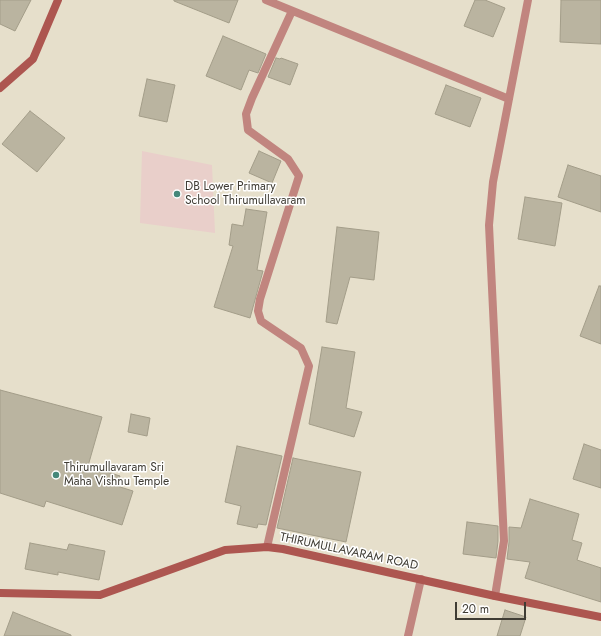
<!DOCTYPE html>
<html>
<head>
<meta charset="utf-8">
<style>
  body { margin:0 }
  #map { position:relative; width:601px; height:636px; overflow:hidden; background:#e6dfcb; font-family:Jost,sans-serif }
  canvas { display:block }
  .scale { position:absolute; left:455px; top:602px; width:71px; height:18px; box-sizing:border-box; border:2px solid #3f3c34; border-top:0; padding-left:5px; font-size:12px; line-height:14px; white-space:nowrap; color:#3f3c34; -webkit-text-stroke:3px #fff; paint-order:stroke }
</style>
</head>
<body>
<div id="map">
<canvas width="601" height="636"></canvas>
<div class="scale">20 m</div>
</div>
<script>
const c = document.querySelector('canvas').getContext('2d');
c.lineJoin = 'round';
function fill(path, color) { c.fillStyle = color; c.fill(path, 'evenodd'); }
const toPath = rows => new Path2D(rows.map(r => 'M' + r).join(''));
function trace(path, color, width, dash) { c.strokeStyle = color; c.lineWidth = width; c.lineCap = dash ? 'butt' : 'round'; c.setLineDash(dash || []); c.stroke(path); }
function drawText(font, color, halo, rows, align = 'center') {
  c.font = font + ' Jost,sans-serif'; c.lineWidth = 3; c.setLineDash([]); c.textBaseline = 'middle'; c.strokeStyle = halo; c.fillStyle = color; for (const [text, x, y, turn = 0] of rows) {
    c.save(); c.translate(x, y); c.rotate((+turn || 0) * Math.PI / 180); c.textAlign = isNaN(turn) ? turn : align; if (halo) c.strokeText(text, 0, 0); c.fillText(text, 0, 0); c.restore();
  }
}
fill(toPath([
  [142,151,212,165,215,233,140,223]
]), '#e9cfca');
const building = toPath([
  [0,0,31,0,15,31,0,24,0,0],
  [174,0,238,0,229,23,174,1,174,0],
  [475,0,485,0,505,8,493,37,464,26,475,0],
  [561,0,601,0,601,44,560,42,561,0],
  [223,36,266,54,258,73,249,70,241,90,206,76,223,36],
  [276,58,280,59,281,58,298,64,290,85,268,77,276,58],
  [147,79,175,85,167,122,139,116,147,79],
  [446,85,481,98,470,127,435,114,446,85],
  [30,111,65,138,37,172,2,144,30,111],
  [259,151,281,161,272,183,249,173,259,151],
  [568,165,601,176,601,212,558,197,568,165],
  [525,197,562,203,555,246,518,239,525,197],
  [246,209,267,212,257,270,263,271,250,318,214,307,233,246,229,245,232,224,243,226,246,209],
  [337,227,379,232,374,280,350,277,337,324,326,322,337,227],
  [599,286,601,286,601,344,580,336,599,286],
  [322,347,355,352,346,408,362,412,354,437,309,424,322,347],
  [0,390,102,417,88,466,120,476,117,486,133,491,122,525,46,501,44,507,0,493,0,390],
  [131,414,150,418,147,436,128,432,131,414],
  [584,444,601,450,601,488,573,479,584,444],
  [237,446,282,456,266,525,258,524,257,528,237,524,241,506,225,502,237,446],
  [293,458,361,472,346,542,277,528,293,458],
  [530,499,579,514,572,540,582,543,577,560,601,568,601,602,525,578,530,562,507,559,509,542,509,527,521,528,530,499],
  [467,522,498,526,498,541,496,558,463,554,467,522],
  [30,543,67,550,69,544,105,551,99,580,58,572,58,575,25,569,30,543],
  [505,610,526,617,520,636,497,636,505,610],
  [13,612,71,635,71,636,4,636,13,612]
]);
fill(building, '#bab4a0');
trace(building, '#a39d89', 1);
trace(toPath([
  [266,0,509,99],
  [267,547,309,366,301,348,261,321,258,311,260,299,299,176,288,159,248,130,246,114,252,98,292,11],
  [495,596,504,541,489,225,493,182,528,0],
  [408,636,421,579]
]), '#c1857f', 8);
trace(toPath([
  [0,88,33,59,58,0],
  [0,593,100,595,225,550,267,547,283,549,495,596,601,617]
]), '#ad5650', 8);
for (const [x, y, r, color] of [
  [177,194,4,"#45887a"],
  [56,475,4,"#45887a"]
]) { const dot = new Path2D(); dot.arc(x, y, r, 0, 2 * Math.PI); c.fillStyle = color; c.fill(dot); trace(dot, '#fff', 1.5); }
drawText('12px', '#3f3c34', '#fff', [
  ["DB Lower Primary",185,187],
  ["School Thirumullavaram",185,201],
  ["Thirumullavaram Sri",64,468],
  ["Maha Vishnu Temple",64,482]
], 'left');
drawText('12px', '#3f3c34', '#fff', [
  ["THIRUMULLAVARAM ROAD",349,552,12]
]);
</script>
</body>
</html>
